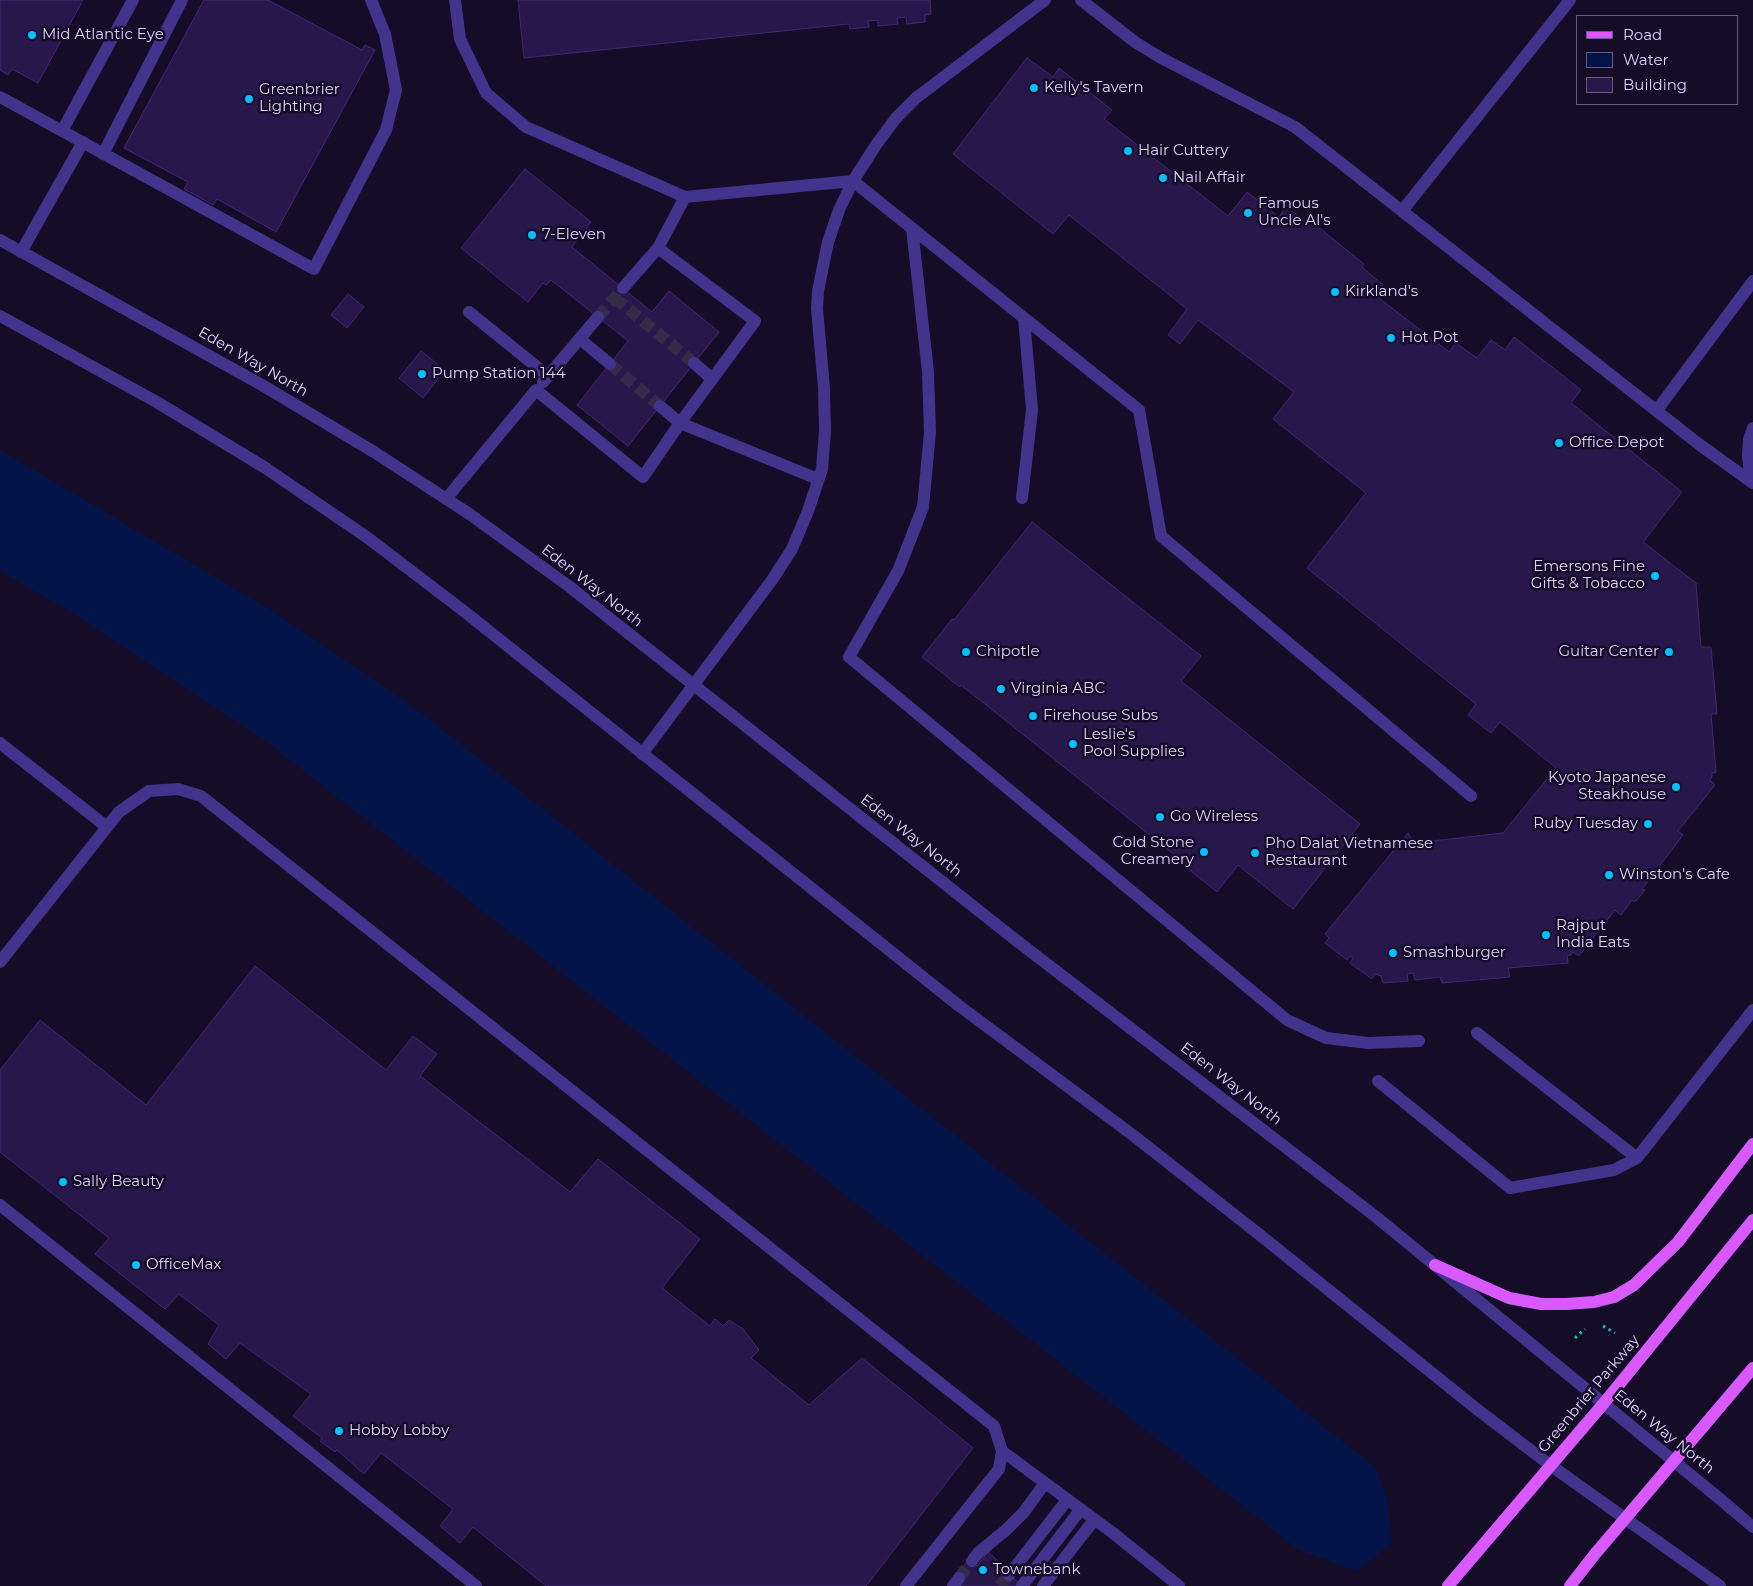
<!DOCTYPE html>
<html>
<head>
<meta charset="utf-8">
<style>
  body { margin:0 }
  #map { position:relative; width:1753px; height:1586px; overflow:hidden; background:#150d28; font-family:Montserrat,sans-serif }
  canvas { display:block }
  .legend { position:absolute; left:1576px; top:15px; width:162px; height:90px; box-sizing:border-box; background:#150d28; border:1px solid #655c7e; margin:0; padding:6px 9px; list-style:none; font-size:15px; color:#ded3ff }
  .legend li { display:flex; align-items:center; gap:10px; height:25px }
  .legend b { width:25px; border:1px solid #655c7e }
</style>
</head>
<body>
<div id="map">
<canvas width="1753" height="1586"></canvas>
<ul class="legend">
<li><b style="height:6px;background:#d85aff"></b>Road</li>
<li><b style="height:14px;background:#041449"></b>Water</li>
<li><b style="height:14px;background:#28174b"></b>Building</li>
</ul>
</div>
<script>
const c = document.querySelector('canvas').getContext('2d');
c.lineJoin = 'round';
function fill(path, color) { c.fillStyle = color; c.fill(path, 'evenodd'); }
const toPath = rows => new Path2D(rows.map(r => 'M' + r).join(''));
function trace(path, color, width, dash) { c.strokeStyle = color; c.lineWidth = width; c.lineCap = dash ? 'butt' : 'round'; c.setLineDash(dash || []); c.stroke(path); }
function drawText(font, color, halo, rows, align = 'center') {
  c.font = font + ' Montserrat,sans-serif'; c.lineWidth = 5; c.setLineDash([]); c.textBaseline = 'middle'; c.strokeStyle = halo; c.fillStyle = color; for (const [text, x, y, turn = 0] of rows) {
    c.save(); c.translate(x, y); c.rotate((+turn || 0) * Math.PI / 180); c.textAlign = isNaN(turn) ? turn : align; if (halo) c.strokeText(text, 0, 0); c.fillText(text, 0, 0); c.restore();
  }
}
fill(toPath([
  [0,450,274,612,420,712,1376,1468,1388,1503,1392,1543,1357,1571,1299,1550,263,739,79,617,0,571]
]), '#041449');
const building = toPath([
  [0,0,83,0,38,83,12,69,8,75,0,70,0,0],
  [204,0,268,0,362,50,365,45,375,50,276,232,217,199,213,205,184,189,188,182,124,148,204,0],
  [518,0,930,0,931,14,925,15,925,22,907,24,906,17,897,18,898,24,878,26,878,20,868,21,869,27,850,29,849,24,524,58,518,0],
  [1027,58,1053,77,1059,68,1112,110,1104,119,1228,216,1247,192,1279,217,1286,207,1310,224,1312,222,1364,264,1362,267,1383,285,1375,295,1449,352,1456,343,1477,358,1491,340,1505,350,1514,337,1581,390,1571,403,1682,492,1643,542,1696,583,1701,647,1711,647,1717,714,1711,714,1716,772,1712,773,1712,777,1710,780,1715,785,1678,831,1683,835,1642,889,1645,890,1635,902,1632,900,1621,915,1615,910,1579,956,1573,952,1571,955,1567,956,1568,963,1508,968,1510,977,1442,983,1440,977,1415,980,1413,973,1407,974,1408,981,1383,983,1381,976,1375,974,1372,979,1350,963,1353,958,1350,956,1347,960,1325,943,1329,938,1325,934,1408,833,1414,843,1503,833,1556,768,1500,722,1491,733,1468,715,1476,704,1307,568,1366,493,1273,419,1294,392,1198,320,1180,344,1168,335,1187,309,1069,215,1053,234,953,154,1027,58],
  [525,169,591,222,572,247,652,312,669,291,719,332,628,446,577,405,628,341,551,280,546,285,543,283,528,302,461,248,525,169],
  [348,294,364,307,347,328,331,315,348,294],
  [421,351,445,370,423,398,399,378,421,351],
  [1032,522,1201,656,1181,681,1360,824,1293,909,1238,865,1217,892,1175,858,1176,856,961,685,960,687,922,657,952,619,954,620,1032,522],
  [255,966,386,1070,413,1036,437,1054,420,1076,570,1192,598,1159,700,1239,662,1288,710,1326,715,1319,723,1326,729,1320,743,1329,759,1350,751,1358,809,1405,862,1358,973,1448,866,1586,546,1586,473,1527,460,1543,440,1526,453,1509,381,1453,364,1474,337,1450,335,1452,320,1441,322,1438,293,1416,311,1394,240,1343,226,1359,208,1344,219,1325,179,1294,165,1309,95,1254,109,1238,0,1152,0,1070,40,1020,146,1105,255,966],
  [988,1552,1006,1568,1004,1571,1023,1586,959,1586,956,1576,969,1559,977,1566,988,1552]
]);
fill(building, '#28174b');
trace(building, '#422679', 1);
trace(toPath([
  [615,298,694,363],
  [598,317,620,292],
  [610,364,660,406],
  [959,1578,972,1561],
  [1000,1586,1009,1575]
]), '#332b48', 12, [12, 6]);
trace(toPath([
  [1603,1326,1615,1333],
  [1575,1338,1585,1329]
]), '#22b8c5', 3, [2.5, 4]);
trace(toPath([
  [455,0,460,39,486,93,526,127,685,197],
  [1081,0,1135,42,1161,58,1295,127,1700,445,1753,483],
  [0,97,314,269,386,130,396,90,385,34,371,0],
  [62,131,133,0],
  [103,154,182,0],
  [1402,211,1570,0],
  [912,228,928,372,930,432,923,507,898,571,849,657,1287,1020,1326,1038,1368,1043,1419,1041],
  [0,240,262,385,374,452,468,513,570,587,1017,941,1375,1216,1720,1499,1753,1527],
  [21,252,83,142],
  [623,288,658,248],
  [469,312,548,376],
  [0,316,155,401,264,467,368,538,465,612,958,1005,1134,1136,1260,1235,1478,1410,1550,1465,1720,1586],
  [580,339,610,364],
  [694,363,712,379],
  [543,382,598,317],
  [660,406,680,423,755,321,658,248,685,197,853,181,1139,410,1161,536,1471,796],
  [1657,410,1753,281],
  [1751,482,1748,456,1749,439,1753,428],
  [1022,498,1032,410,1024,318],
  [446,499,536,390,643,477,680,423,818,479],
  [0,743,107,827],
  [642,754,772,580,792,549,808,511,822,469,825,431,824,388,817,309,818,291,828,242,839,210,853,181,876,145,896,118,916,98,1045,0],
  [0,962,119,812,149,791,178,789,201,796,994,1426,1002,1451,999,1469,906,1586],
  [1477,1033,1637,1158],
  [1378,1081,1510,1188,1614,1170,1637,1158,1753,1010],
  [0,1205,476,1586],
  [1002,1451,1113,1533,1179,1586],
  [972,1561,978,1553,1006,1530,1024,1512,1045,1483],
  [1009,1575,1067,1500],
  [953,1586,959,1578],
  [1022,1586,1081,1509],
  [1043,1586,1094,1520]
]), '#42338c', 12);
trace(toPath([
  [1435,1265,1509,1298,1541,1304,1566,1304,1594,1302,1614,1297,1634,1285,1678,1242,1753,1144],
  [1448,1586,1604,1403,1753,1220],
  [1570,1586,1595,1554,1753,1368]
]), '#d85aff', 12);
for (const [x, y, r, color] of [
  [32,35,5,"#00c2fe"],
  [1034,88,5,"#00c2fe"],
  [249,99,5,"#00c2fe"],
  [1128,151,5,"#00c2fe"],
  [1163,178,5,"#00c2fe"],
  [1248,213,5,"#00c2fe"],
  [532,235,5,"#00c2fe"],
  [1335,292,5,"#00c2fe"],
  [1391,338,5,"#00c2fe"],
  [422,374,5,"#00c2fe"],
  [1559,443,5,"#00c2fe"],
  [1655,576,5,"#00c2fe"],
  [966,652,5,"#00c2fe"],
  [1669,652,5,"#00c2fe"],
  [1001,689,5,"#00c2fe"],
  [1033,716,5,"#00c2fe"],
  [1073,744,5,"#00c2fe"],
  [1676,787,5,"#00c2fe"],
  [1160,817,5,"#00c2fe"],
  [1648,824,5,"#00c2fe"],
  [1204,852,5,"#00c2fe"],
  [1255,853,5,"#00c2fe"],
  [1609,875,5,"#00c2fe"],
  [1546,935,5,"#00c2fe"],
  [1393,953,5,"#00c2fe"],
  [63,1182,5,"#00c2fe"],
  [136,1265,5,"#00c2fe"],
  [339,1431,5,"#00c2fe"],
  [983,1570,5,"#00c2fe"]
]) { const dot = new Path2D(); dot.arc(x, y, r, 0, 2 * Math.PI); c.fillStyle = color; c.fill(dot); trace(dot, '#150d28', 2); }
drawText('15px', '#ded3ff', '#150d28', [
  ["Mid Atlantic Eye",42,35],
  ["Kelly's Tavern",1044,88],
  ["Greenbrier",259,90],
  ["Lighting",259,107],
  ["Hair Cuttery",1138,151],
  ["Nail Affair",1173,178],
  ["Famous",1258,204],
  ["Uncle Al's",1258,221],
  ["7-Eleven",542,235],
  ["Kirkland's",1345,292],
  ["Hot Pot",1401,338],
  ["Pump Station 144",432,374],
  ["Office Depot",1569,443],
  ["Emersons Fine",1645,567,"right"],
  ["Gifts & Tobacco",1645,584,"right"],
  ["Chipotle",976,652],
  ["Guitar Center",1659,652,"right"],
  ["Virginia ABC",1011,689],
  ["Firehouse Subs",1043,716],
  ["Leslie's",1083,735],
  ["Pool Supplies",1083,752],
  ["Kyoto Japanese",1666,778,"right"],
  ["Steakhouse",1666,795,"right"],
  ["Go Wireless",1170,817],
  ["Ruby Tuesday",1638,824,"right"],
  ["Cold Stone",1194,843,"right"],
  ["Creamery",1194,860,"right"],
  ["Pho Dalat Vietnamese",1265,844],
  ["Restaurant",1265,861],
  ["Winston's Cafe",1619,875],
  ["Rajput",1556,926],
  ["India Eats",1556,943],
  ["Smashburger",1403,953],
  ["Sally Beauty",73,1182],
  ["OfficeMax",146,1265],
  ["Hobby Lobby",349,1431],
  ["Townebank",993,1570]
], 'left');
drawText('15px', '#ded3ff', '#150d28', [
  ["Eden Way North",253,362,30],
  ["Eden Way North",592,586,38],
  ["Eden Way North",911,836,38],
  ["Eden Way North",1231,1084,38],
  ["Greenbrier Parkway",1589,1394,-50],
  ["Eden Way North",1664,1432,39]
]);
</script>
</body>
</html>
